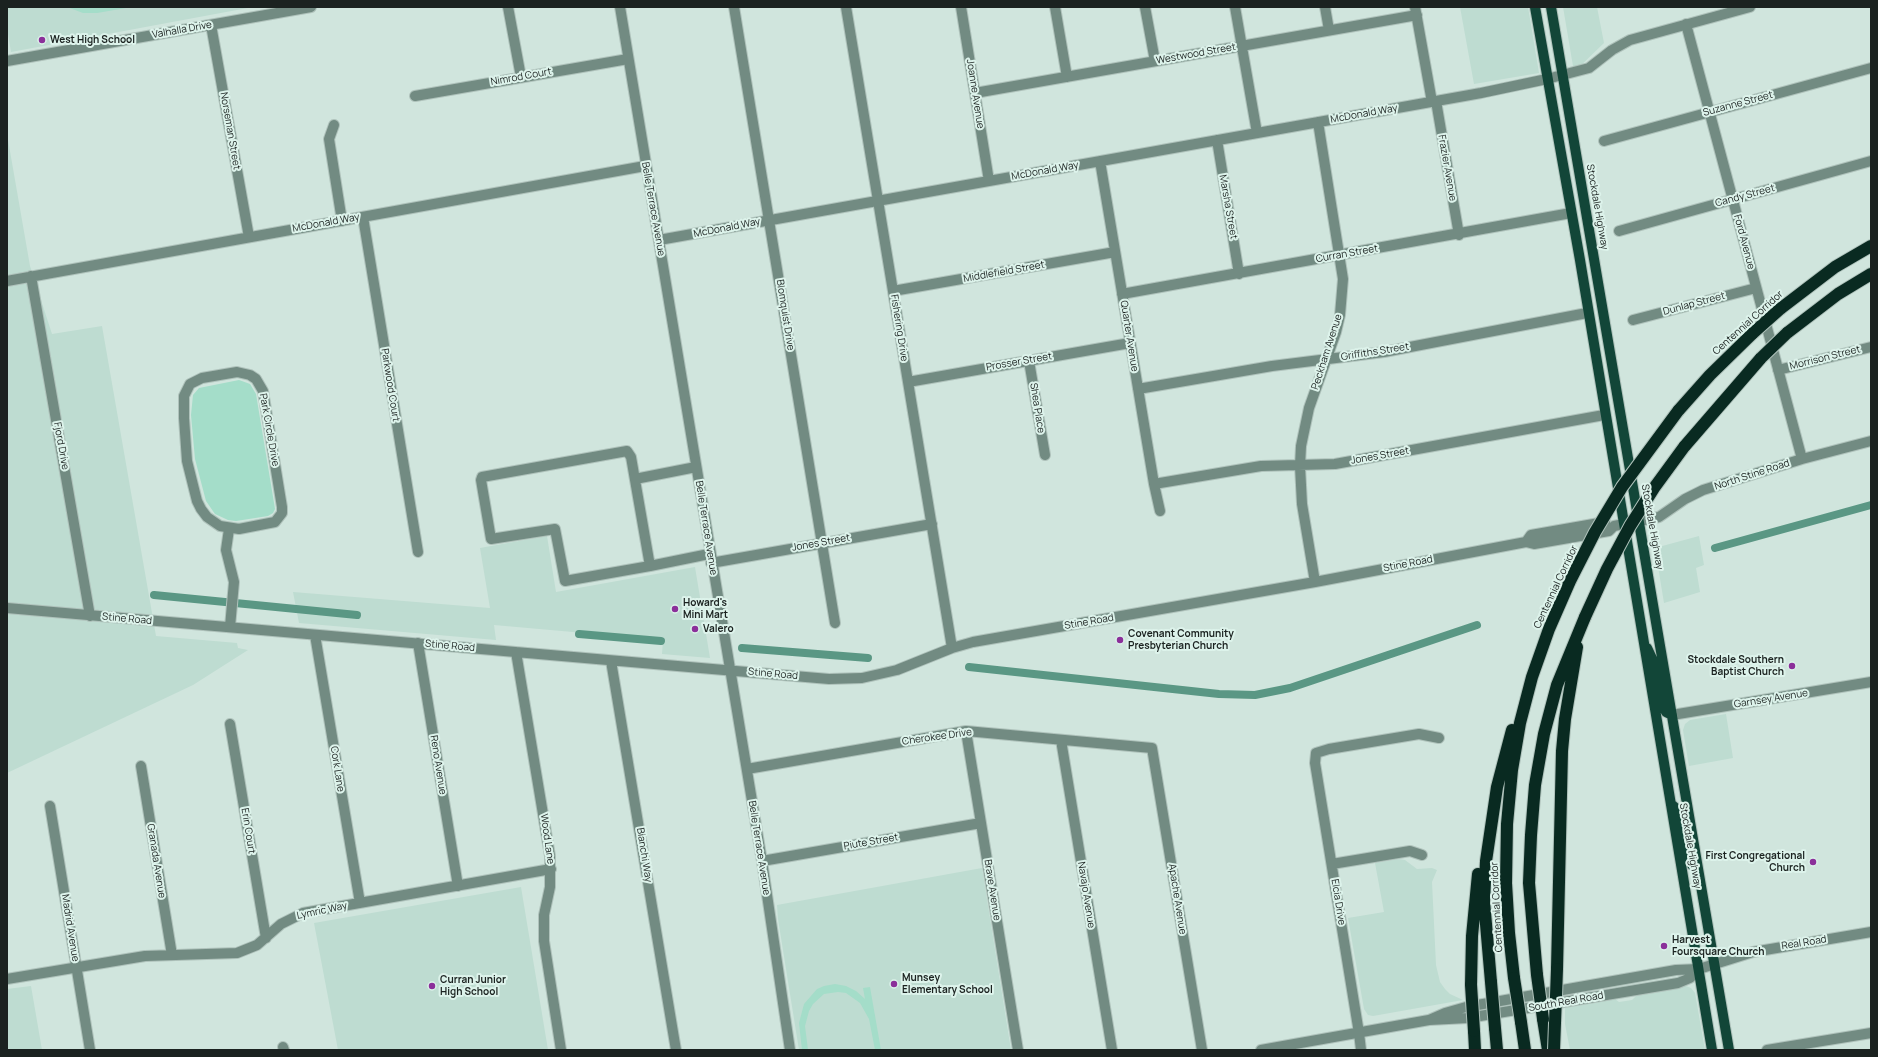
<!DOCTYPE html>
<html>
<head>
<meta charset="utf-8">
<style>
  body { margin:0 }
  #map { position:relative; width:1878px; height:1057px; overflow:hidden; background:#d0e5dd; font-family:Manrope,sans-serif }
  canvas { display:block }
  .frame { position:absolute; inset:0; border:8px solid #1b2220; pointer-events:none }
</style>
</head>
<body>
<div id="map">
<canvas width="1878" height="1057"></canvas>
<div class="frame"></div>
</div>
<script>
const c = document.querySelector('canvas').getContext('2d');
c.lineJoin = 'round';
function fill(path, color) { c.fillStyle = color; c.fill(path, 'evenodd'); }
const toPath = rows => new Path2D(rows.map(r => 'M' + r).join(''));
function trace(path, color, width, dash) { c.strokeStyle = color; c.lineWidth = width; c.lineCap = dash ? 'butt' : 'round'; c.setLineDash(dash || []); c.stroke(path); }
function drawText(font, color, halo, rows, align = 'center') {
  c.font = font + ' Manrope,sans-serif'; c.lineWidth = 4; c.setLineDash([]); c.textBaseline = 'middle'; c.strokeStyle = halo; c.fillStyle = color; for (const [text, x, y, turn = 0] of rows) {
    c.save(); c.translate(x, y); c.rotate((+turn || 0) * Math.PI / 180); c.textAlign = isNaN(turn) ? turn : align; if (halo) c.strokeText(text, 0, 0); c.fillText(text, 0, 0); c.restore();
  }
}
fill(toPath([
  [7,7,253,7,11,52,7,28],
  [1460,7,1528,7,1539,73,1474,84],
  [1563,7,1597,7,1604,43,1574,72],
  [7,134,30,266,52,334,102,326,156,636,237,643,238,648,248,650,193,685,7,773],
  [547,536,556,592,695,567,710,658,662,654,663,640,494,625,496,640,299,623,293,592,490,608,480,548],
  [1699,536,1704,565,1696,568,1700,592,1664,603,1655,548],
  [1726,714,1733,758,1689,766,1683,730,1685,724,1690,720],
  [1399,859,1405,860,1417,869,1432,868,1437,870,1432,882,1436,965,1440,982,1445,989,1450,994,1463,1000,1373,1016,1368,1015,1364,1009,1348,918,1384,912,1375,863],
  [982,868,1011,1050,799,1050,778,919,777,905],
  [521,887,548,1050,338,1050,314,923],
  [31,986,42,1050,7,1050,7,989],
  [1686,986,1691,988,1695,993,1705,1050,1570,1050,1565,1024,1565,1006,1615,999,1619,1002,1632,1000,1637,995]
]), '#bedcd1');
fill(toPath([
  [67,7,132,7,97,13,83,13],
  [239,380,250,384,256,394,275,509,273,513,268,516,236,521,228,520,215,514,206,501,195,459,191,415,193,395,199,388],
  [835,984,846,986,856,991,865,999,863,988,870,987,881,1050,875,1050,869,1019,860,1003,846,993,838,992,824,994,813,1004,809,1011,805,1026,808,1050,802,1050,799,1023,804,1004,817,989,824,986]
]), '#a4ddc9');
trace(toPath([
  [1715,548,1871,505],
  [154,595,357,615],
  [579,634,661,641],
  [742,648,868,658],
  [969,667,1219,694,1255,695,1290,688,1477,625]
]), '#5a9784', 8);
const minor = toPath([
  [508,7,521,77],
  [620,7,762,861,790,1050],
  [734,7,835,623],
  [846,7,952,648],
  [961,7,989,181],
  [1055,7,1067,77],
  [1145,7,1155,61],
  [1235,7,1257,133],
  [1325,7,1329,30],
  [1415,7,1432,102],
  [1686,24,1802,459],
  [211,25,249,237],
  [7,61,311,7],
  [975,93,1417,15],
  [415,96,628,59],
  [1436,101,1459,235],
  [334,125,329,139,342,221],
  [1217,140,1239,274],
  [1604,141,1871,68],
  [1100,161,1154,484,1160,511],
  [363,217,418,552],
  [1619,231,1871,161],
  [659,240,1481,93,1547,79,1589,68,1612,50,1630,40,1750,7],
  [31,276,90,616],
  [7,281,645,166],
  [893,291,1115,252],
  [1122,294,1571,213],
  [1633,320,1756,288],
  [1029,361,1045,455],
  [1778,370,1871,347],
  [237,372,250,375,256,379,263,391,282,507,282,513,275,522,239,529,220,526,207,517,201,509,197,501,187,461,184,418,184,396,190,384,202,378,237,372],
  [908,382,1130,343],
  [1138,389,1272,366,1384,352,1587,313],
  [635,479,696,467],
  [1154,484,1261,466,1335,464,1604,415],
  [229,529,226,550,234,582,230,627],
  [1526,542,1531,535,1605,522],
  [711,563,932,524],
  [650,566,631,457,627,451,482,477,481,480,491,539,555,529,565,581,650,566,709,554],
  [1315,582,1302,504,1300,466,1301,446,1309,408,1336,332,1340,315,1343,279,1318,122],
  [7,608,689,667,829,679,862,678,897,670,952,648,973,642,1315,582,1526,542,1534,544,1609,531,1614,526,1659,517,1685,499,1703,490,1802,459,1871,441],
  [315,635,360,903],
  [418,643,458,886],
  [516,652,550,856,550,887,544,915,544,941,561,1050],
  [611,661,676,1050],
  [1672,715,1871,682],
  [230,724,266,938],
  [966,731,1018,1050],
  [1061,740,1112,1050],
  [141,766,172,955],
  [747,769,966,731,1152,748,1202,1050],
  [50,806,90,1050],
  [762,861,981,823],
  [1332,864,1410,851,1422,855],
  [7,979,145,956,237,953,257,945,281,924,303,913,551,869],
  [1429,1020,1445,1013,1466,1007,1676,970,1699,969,1753,952,1871,932],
  [283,1047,284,1050],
  [1261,1050,1429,1020,1468,1018,1678,983,1690,978,1699,969],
  [1361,1050,1359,1033,1315,763,1316,753,1329,749,1419,734,1439,738],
  [1767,1050,1871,1033]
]);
const major = toPath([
  [1535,7,1580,260,1712,1050],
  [1551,7,1729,1050],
  [1647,648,1656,667,1663,706,1666,712,1672,715],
  [1671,804,1679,811,1687,850,1692,865]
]);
const highway = toPath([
  [1780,309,1835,267,1871,246],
  [1787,333,1838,294,1871,274],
  [1678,411,1710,375,1753,333],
  [1684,447,1761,358],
  [1557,969,1562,751,1565,719,1577,647],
  [1537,975,1529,883,1531,835,1535,785,1544,734,1557,685,1585,617],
  [1514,978,1509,933,1506,883,1507,824,1512,770,1520,723,1532,677,1549,629,1570,581],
  [1491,982,1484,901,1486,861,1497,787,1512,730],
  [1471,985,1472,936,1478,874],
  [1543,1019,1548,1050],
  [1521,1022,1525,1050],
  [1495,1028,1497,1050],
  [1474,1031,1475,1050]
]);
trace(minor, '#afc2bb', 12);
trace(major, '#afc2bb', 12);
trace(highway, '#afc2bb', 14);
trace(minor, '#728b82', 10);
trace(major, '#124638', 10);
trace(highway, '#092a21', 12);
const highwayBridge = toPath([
  [1753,333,1780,309],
  [1761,358,1787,333],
  [1570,581,1595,532,1622,487,1678,411],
  [1585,617,1607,569,1630,526,1654,488,1684,447],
  [1537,975,1543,1019],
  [1514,978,1521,1022],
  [1491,982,1495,1028],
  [1471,985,1474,1031],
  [1554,1050,1557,969]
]);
trace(highwayBridge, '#afc2bb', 14, []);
trace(highwayBridge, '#092a21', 12);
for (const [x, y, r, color] of [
  [42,40,4,"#8b2f9a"],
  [675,609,4,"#8b2f9a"],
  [695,629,4,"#8b2f9a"],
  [1120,640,4,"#8b2f9a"],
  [1792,666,4,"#8b2f9a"],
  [1813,862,4,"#8b2f9a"],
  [1664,946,4,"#8b2f9a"],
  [894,984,4,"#8b2f9a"],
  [432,986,4,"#8b2f9a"]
]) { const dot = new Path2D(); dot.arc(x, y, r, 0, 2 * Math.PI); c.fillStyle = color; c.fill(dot); trace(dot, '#ddf3eb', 1.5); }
drawText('10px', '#1b2220', '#ddf3eb', [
  ["Valhalla Drive",182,30,-10],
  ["Westwood Street",1196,54,-10],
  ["Nimrod Court",521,77,-10],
  ["Joanne Avenue",975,94,81],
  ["Suzanne Street",1738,104,-15],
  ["McDonald Way",1364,114,-10],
  ["Norseman Street",230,131,80],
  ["Frazier Avenue",1447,168,80],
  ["McDonald Way",1045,171,-10],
  ["Candy Street",1745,196,-15],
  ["Marsha Street",1228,207,80],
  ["Stockdale Highway",1597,207,80],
  ["Belle Terrace Avenue",653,209,80],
  ["McDonald Way",326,223,-10],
  ["McDonald Way",727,228,-11],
  ["Ford Avenue",1744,242,75],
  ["Curran Street",1347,254,-10],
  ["Middlefield Street",1004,272,-10],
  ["Dunlap Street",1694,304,-15],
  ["Blomquist Drive",785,315,81],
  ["Centennial Corridor",1748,323,-42],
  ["Fishering Drive",899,328,81],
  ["Quarter Avenue",1129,336,81],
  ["Peckham Avenue",1327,352,-72],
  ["Griffiths Street",1375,352,-9],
  ["Morrison Street",1825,358,-14],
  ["Prosser Street",1019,362,-10],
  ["Parkwood Court",390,385,81],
  ["Shea Place",1037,408,81],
  ["Park Circle Drive",269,430,80],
  ["Fjord Drive",61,446,80],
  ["Jones Street",1380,456,-10],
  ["North Stine Road",1752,475,-18],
  ["Stockdale Highway",1652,527,80],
  ["Belle Terrace Avenue",706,528,81],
  ["Jones Street",821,543,-10],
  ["Stine Road",1408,564,-11],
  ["Centennial Corridor",1556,587,-65],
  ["Stine Road",127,619,5],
  ["Stine Road",1089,622,-10],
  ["Stine Road",450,646,5],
  ["Stine Road",773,674,5],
  ["Garnsey Avenue",1771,699,-9],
  ["Cherokee Drive",937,737,-8],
  ["Reno Avenue",438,765,81],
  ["Cork Lane",337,769,81],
  ["Erin Court",248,831,81],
  ["Wood Lane",547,839,82],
  ["Piute Street",871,842,-10],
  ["Stockdale Highway",1690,846,80],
  ["Belle Terrace Avenue",759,848,81],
  ["Bianchi Way",644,855,81],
  ["Granada Avenue",156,861,81],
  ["Brave Avenue",992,890,81],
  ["Navajo Avenue",1086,895,81],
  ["Apache Avenue",1177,899,81],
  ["Elcia Drive",1338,902,81],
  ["Centennial Corridor",1497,907,-93],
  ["Lymric Way",322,911,-12],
  ["Madrid Avenue",70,928,81],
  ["Real Road",1804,943,-9],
  ["South Real Road",1566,1002,-10]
]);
drawText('bold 10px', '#1b2220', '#ddf3eb', [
  ["West High School",50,40],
  ["Howard's",683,603],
  ["Mini Mart",683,615],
  ["Valero",703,629],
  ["Covenant Community",1128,634],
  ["Presbyterian Church",1128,646],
  ["Stockdale Southern",1784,660,"right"],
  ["Baptist Church",1784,672,"right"],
  ["First Congregational",1805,856,"right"],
  ["Church",1805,868,"right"],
  ["Harvest",1672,940],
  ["Foursquare Church",1672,952],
  ["Munsey",902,978],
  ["Elementary School",902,990],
  ["Curran Junior",440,980],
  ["High School",440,992]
], 'left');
</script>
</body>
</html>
